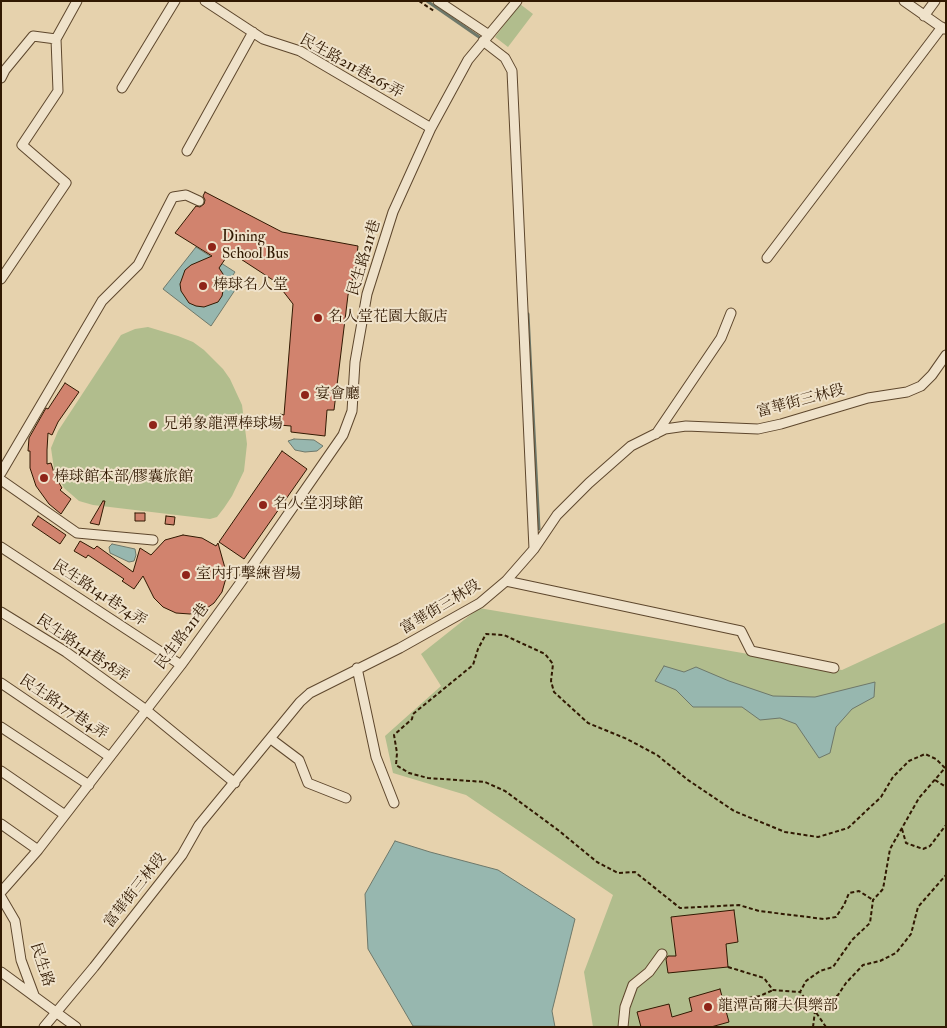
<!DOCTYPE html>
<html>
<head>
<meta charset="utf-8">
<style>
  body { margin:0 }
  #map { position:relative; width:947px; height:1028px; overflow:hidden; background:#e6d2ad; font-family:"IM FELL Double Pica",serif }
  canvas { display:block }
  .frame { position:absolute; inset:0; border:2px solid #311902; pointer-events:none }
</style>
</head>
<body>
<div id="map">
<canvas width="947" height="1028"></canvas>
<div class="frame"></div>
</div>
<script>
const c = document.querySelector('canvas').getContext('2d');
c.lineJoin = 'round';
function fill(path, color) { c.fillStyle = color; c.fill(path, 'evenodd'); }
const toPath = rows => new Path2D(rows.map(r => 'M' + r).join(''));
function trace(path, color, width, dash) { c.strokeStyle = color; c.lineWidth = width; c.lineCap = dash ? 'butt' : 'round'; c.setLineDash(dash || []); c.stroke(path); }
function drawText(font, color, halo, rows, align = 'center') {
  c.font = font + ' "IM FELL Double Pica","Noto Serif TC",serif'; c.lineWidth = 4; c.setLineDash([]); c.textBaseline = 'middle'; c.strokeStyle = halo; c.fillStyle = color; for (const [text, x, y, turn = 0] of rows) {
    c.save(); c.translate(x, y); c.rotate((+turn || 0) * Math.PI / 180); c.textAlign = isNaN(turn) ? turn : align; if (halo) c.strokeText(text, 0, 0); c.fillText(text, 0, 0); c.restore();
  }
}
fill(toPath([
  [520,4,533,14,508,47,495,37],
  [148,327,178,336,193,342,204,350,223,369,230,379,242,405,247,444,244,471,232,496,224,508,217,517,210,519,93,505,79,501,64,488,54,469,51,448,58,431,121,335,135,329],
  [479,608,842,670,946,622,946,1027,593,1027,584,972,613,895,466,795,393,773,385,736,441,686,421,654]
]), '#b1bd8d');
const water = toPath([
  [196,247,235,272,231,278,239,284,211,326,163,289,196,247],
  [294,439,314,440,323,446,317,451,305,452,295,450,288,441,294,439],
  [112,544,135,549,136,555,134,561,129,562,110,553,109,547,112,544],
  [664,666,684,672,696,667,729,681,773,696,815,697,875,682,874,697,852,709,836,727,830,753,819,758,796,724,780,718,760,720,742,707,693,707,676,690,655,681,664,666],
  [395,841,430,852,498,870,575,919,552,1011,555,1027,413,1026,368,949,365,894,395,841]
]);
fill(water, '#97b7af');
trace(water, '#6e786a', 1);
trace(toPath([
  [427,1,479,37],
  [528,314,539,529]
]), '#6e786a', 3);
const building = toPath([
  [205,192,282,232,358,246,355,272,348,295,334,410,327,410,325,436,291,432,291,426,279,425,280,414,284,415,293,304,276,282,230,252,219,268,223,274,225,281,222,296,218,302,204,307,196,306,189,303,181,291,180,284,185,270,191,265,212,256,175,233,196,206,200,207,204,204,205,200,203,196,205,192],
  [65,383,79,392,58,422,52,435,48,433,47,450,47,464,51,463,55,476,62,488,60,490,71,499,61,514,49,504,36,486,30,468,30,451,28,451,29,438,46,408,48,409,65,383],
  [282,451,307,469,244,559,219,542,282,451],
  [103,501,105,501,99,525,90,523,103,501],
  [135,513,145,513,145,521,135,521,135,513],
  [38,516,66,535,60,544,32,525,38,516],
  [166,516,175,517,174,525,165,524,166,516],
  [183,535,202,538,216,546,218,543,225,568,226,578,222,592,214,603,203,611,190,614,176,613,163,607,154,598,143,576,134,589,122,581,124,579,88,555,86,558,74,551,80,541,94,549,97,546,133,572,140,548,151,555,165,540,183,535],
  [734,910,738,942,726,944,728,967,668,973,666,959,668,956,676,956,671,917,734,910],
  [720,989,729,1022,711,1027,641,1027,637,1012,669,1004,672,1017,692,1011,689,998,720,989]
]);
fill(building, '#d1836e');
trace(building, '#311902', 1);
const minor = toPath([
  [205,1,263,39,300,51,431,128],
  [438,1,489,35],
  [904,1,944,29],
  [924,16,935,1],
  [483,41,505,58,512,71,534,549],
  [1,78,5,70,33,36,56,39],
  [122,88,175,1],
  [187,151,253,32],
  [767,258,942,27],
  [1,279,66,183,22,145,58,91,56,39,77,1],
  [656,434,721,338,731,313],
  [1,473,102,301,138,265,173,197,186,195,199,201],
  [1,480,77,533,153,540],
  [1,547,181,665],
  [506,581,741,631,751,651,834,668],
  [1,612,66,652,146,710,235,783],
  [357,668,376,757,394,803],
  [1,683,110,757],
  [1,727,89,785],
  [271,739,299,760,308,783,346,798],
  [1,771,65,815],
  [1,824,38,850],
  [1,892,38,850,181,665,241,582,343,435,352,411,355,362,367,294,393,212,431,128,468,60,517,1],
  [1,897,15,921,21,960,34,995],
  [1,972,76,1027],
  [44,1027,94,967,182,855,199,825,300,702,310,693,400,648,480,603,506,581,534,549,557,515,589,483,631,446,665,429,686,426,758,429,781,424,868,398,907,392,921,386,932,375,946,355],
  [623,1027,625,1007,633,985,649,972,662,954]
]);
trace(minor, '#5e472d', 11);
trace(toPath([
  [419,1,434,11],
  [935,780,946,787],
  [902,829,906,843,923,849,930,846,946,825],
  [728,967,764,978,773,990,800,992],
  [724,1002,760,996,773,990],
  [813,1027,815,1011,800,992,806,981,820,971,833,967,852,940,870,923,873,900,883,889,890,849,919,798,945,768,936,759,925,754,909,761,893,777,881,797,848,828,818,837,785,832,734,811,688,780,657,755,627,739,588,723,554,692,551,681,553,664,545,654,504,635,486,634,478,649,473,665,413,714,412,719,394,735,397,753,396,765,409,773,428,778,485,782,505,791,558,830,597,862,618,873,635,872,680,908,739,905,759,911,824,919,836,917,844,905,849,893,859,891,873,900],
  [826,1027,815,1011,838,995,846,983,863,965,880,961,896,953,911,934,918,907,946,875]
]), '#311902', 2, [4, 2.5]);
trace(minor, '#efe2ca', 9);
for (const [x, y, r, color] of [
  [212,247,5,"#8f2418"],
  [203,286,5,"#8f2418"],
  [318,318,5,"#8f2418"],
  [305,395,5,"#8f2418"],
  [153,425,5,"#8f2418"],
  [44,478,5,"#8f2418"],
  [263,505,5,"#8f2418"],
  [186,575,5,"#8f2418"],
  [708,1007,5,"#8f2418"]
]) { const dot = new Path2D(); dot.arc(x, y, r, 0, 2 * Math.PI); c.fillStyle = color; c.fill(dot); trace(dot, '#efe2ca', 2); }
drawText('15px', '#311902', '#efe2ca', [
  ["民生路211巷265弄",351,67,29],
  ["民生路211巷",365,258,-73],
  ["富華街三林段",801,402,-15],
  ["民生路141巷74弄",99,594,33],
  ["富華街三林段",441,608,-31],
  ["民生路211巷",183,637,-53],
  ["民生路141巷58弄",82,649,34],
  ["民生路177巷4弄",63,708,34],
  ["富華街三林段",136,891,-52],
  ["民生路",41,965,72]
]);
drawText('15px', '#311902', '#efe2ca', [
  ["Dining",222,238],
  ["School Bus",222,255],
  ["棒球名人堂",213,286],
  ["名人堂花園大飯店",328,318],
  ["宴會廳",315,395],
  ["兄弟象龍潭棒球場",163,425],
  ["棒球館本部/膠囊旅館",54,478],
  ["名人堂羽球館",273,505],
  ["室內打擊練習場",196,575],
  ["龍潭高爾夫俱樂部",718,1007]
], 'left');
</script>
</body>
</html>
